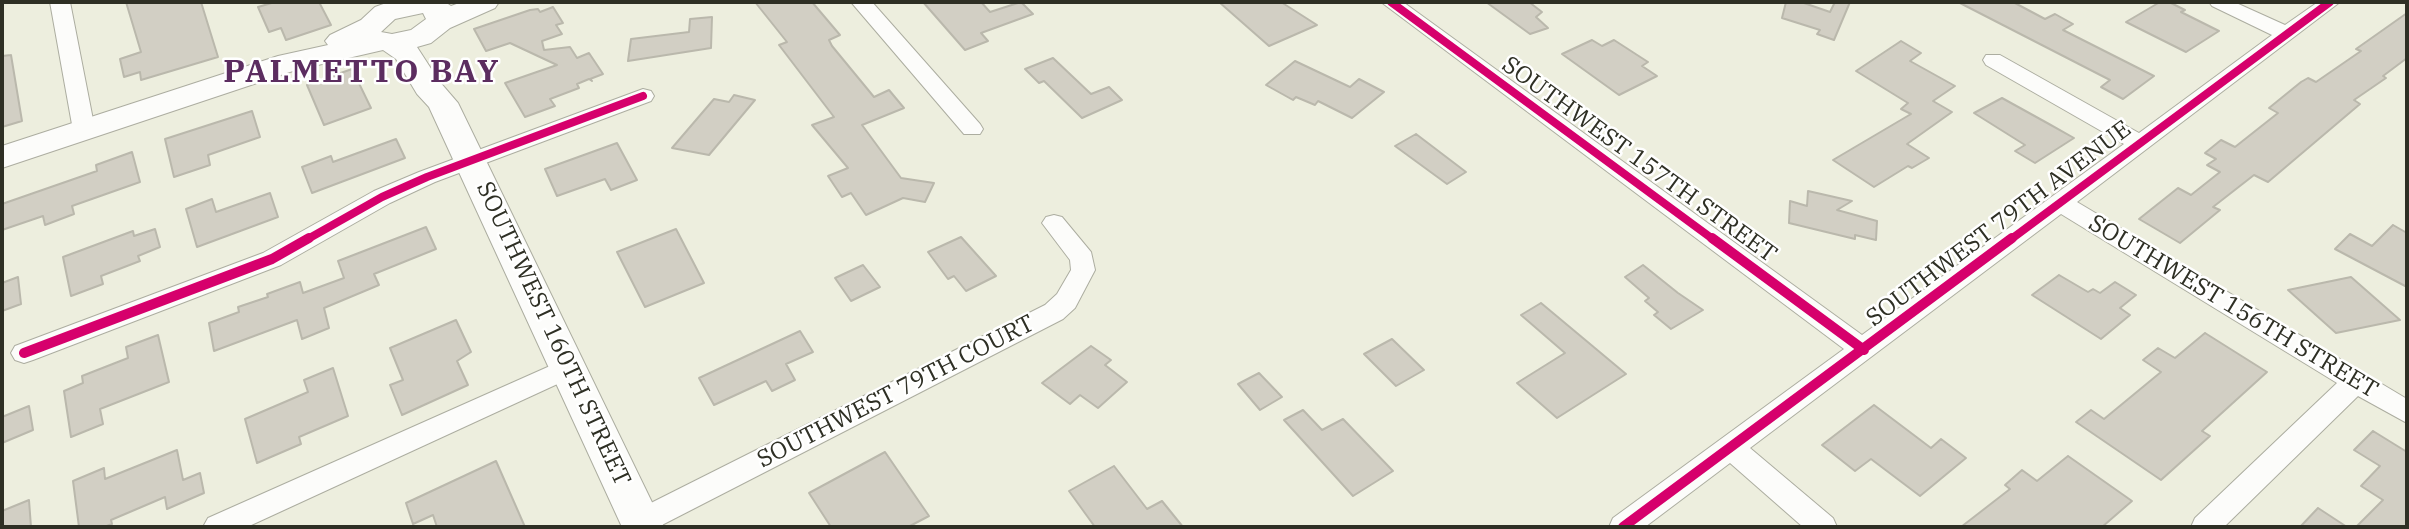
<!DOCTYPE html>
<html>
<head>
<meta charset="utf-8">
<style>
  body { margin:0 }
  #map { position:relative; width:2409px; height:529px; overflow:hidden; background:#edeede; font-family:"IBM Plex Serif",serif }
  canvas { display:block }
  .frame { position:absolute; inset:0; border:4px solid #2e2f24; pointer-events:none }
</style>
</head>
<body>
<div id="map">
<canvas width="2409" height="529"></canvas>
<div class="frame"></div>
</div>
<script>
const c = document.querySelector('canvas').getContext('2d');
c.lineJoin = 'round';
function fill(path, color) { c.fillStyle = color; c.fill(path, 'evenodd'); }
const toPath = rows => new Path2D(rows.map(r => 'M' + r).join(''));
function trace(path, color, width, dash) { c.strokeStyle = color; c.lineWidth = width; c.lineCap = dash ? 'butt' : 'round'; c.setLineDash(dash || []); c.stroke(path); }
function drawText(font, color, halo, rows, align = 'center') {
  c.font = font + ' "IBM Plex Serif",serif'; c.lineWidth = 5; c.setLineDash([]); c.textBaseline = 'middle'; c.strokeStyle = halo; c.fillStyle = color; for (const [text, x, y, turn = 0] of rows) {
    c.save(); c.translate(x, y); c.rotate((+turn || 0) * Math.PI / 180); c.textAlign = isNaN(turn) ? turn : align; if (halo) c.strokeText(text, 0, 0); c.fillText(text, 0, 0); c.restore();
  }
}
const building = toPath([
  [126,2,201,2,218,57,141,80,140,72,124,77,120,59,141,52,126,2],
  [275,2,319,2,331,25,286,40,281,28,269,32,258,7,275,2],
  [755,2,812,2,840,35,829,40,832,46,874,97,889,90,904,108,862,125,901,178,934,183,925,202,903,198,866,215,851,193,842,197,828,176,848,168,812,125,834,117,779,45,787,42,755,2],
  [923,2,981,2,990,12,1021,2,1033,14,981,33,988,41,965,50,923,2],
  [1219,2,1281,2,1317,25,1269,46,1219,2],
  [1486,2,1529,2,1542,12,1536,17,1548,28,1530,34,1486,2],
  [1786,2,1801,2,1830,12,1835,2,1850,2,1834,40,1817,34,1820,30,1782,18,1786,2],
  [1958,2,2013,2,2045,19,2055,14,2073,24,2063,30,2154,76,2123,99,2101,87,2110,80,1958,2],
  [2160,2,2169,2,2185,10,2181,12,2219,31,2186,52,2126,22,2160,2],
  [553,7,563,23,556,25,562,34,542,41,544,50,570,47,577,58,589,53,603,74,590,79,592,81,589,79,577,84,579,88,550,99,555,106,525,117,505,83,557,65,510,43,486,51,474,29,530,10,538,9,540,12,553,7],
  [2407,13,2407,58,2383,76,2386,78,2354,100,2360,104,2268,182,2254,175,2213,207,2220,210,2180,243,2139,219,2178,188,2191,195,2220,172,2207,165,2216,159,2205,153,2221,140,2235,147,2278,113,2269,108,2301,82,2308,78,2316,82,2361,51,2356,49,2407,13],
  [712,17,711,48,628,61,631,39,689,32,690,19,712,17],
  [1592,40,1602,46,1614,40,1648,62,1642,66,1657,76,1619,95,1562,54,1592,40],
  [1901,41,1921,53,1910,61,1955,86,1933,101,1952,112,1907,144,1929,158,1912,168,1908,166,1874,187,1833,160,1911,114,1901,109,1908,103,1856,71,1901,41],
  [11,55,22,121,2,127,2,56,11,55],
  [1053,58,1091,94,1109,87,1122,100,1082,118,1044,81,1039,83,1025,69,1053,58],
  [1295,61,1350,87,1359,79,1384,92,1352,118,1318,101,1315,105,1296,97,1293,100,1266,85,1295,61],
  [352,69,371,108,324,125,307,85,352,69],
  [734,95,755,100,709,155,672,148,714,99,729,102,734,95],
  [2002,98,2049,124,2074,138,2035,163,2015,151,2025,145,1974,113,2002,98],
  [252,111,260,137,208,155,210,165,174,177,165,139,252,111],
  [1416,134,1466,172,1447,184,1395,146,1416,134],
  [396,139,405,158,312,193,302,167,331,156,333,162,396,139],
  [617,143,637,180,611,190,605,179,557,196,545,169,617,143],
  [132,152,140,182,72,206,74,214,45,225,43,216,2,230,2,204,97,171,96,165,132,152],
  [1808,191,1852,201,1837,210,1877,221,1876,240,1855,235,1855,239,1789,223,1790,201,1807,206,1808,191],
  [270,193,278,217,197,247,186,209,212,199,216,212,270,193],
  [2393,225,2407,233,2407,287,2335,249,2350,234,2372,246,2393,225],
  [426,227,436,249,374,274,379,285,324,308,329,328,302,339,297,320,214,351,209,323,239,312,238,307,268,297,267,294,300,282,303,293,344,278,338,261,426,227],
  [155,229,160,247,138,256,140,261,101,276,103,284,71,296,63,257,133,231,134,236,155,229],
  [676,229,704,283,645,307,617,252,676,229],
  [961,237,996,276,966,291,954,276,948,279,928,252,961,237],
  [863,265,880,287,851,301,835,278,863,265],
  [1643,265,1678,293,1703,310,1671,329,1654,315,1658,312,1645,301,1649,298,1625,277,1643,265],
  [2059,275,2088,292,2093,289,2100,293,2115,282,2136,295,2120,308,2130,315,2101,339,2032,295,2059,275],
  [18,277,21,304,2,311,2,283,18,277],
  [2351,277,2400,320,2336,333,2288,290,2351,277],
  [1541,303,1626,374,1557,418,1517,383,1565,353,1521,315,1541,303],
  [456,320,471,352,457,361,468,385,402,415,390,385,403,380,390,348,456,320],
  [800,331,813,352,786,364,795,380,772,391,766,381,714,405,699,378,800,331],
  [2205,333,2267,372,2202,431,2210,436,2161,480,2076,422,2091,410,2104,419,2161,372,2143,360,2158,348,2175,358,2205,333],
  [158,335,169,382,100,409,103,424,71,437,64,391,83,383,82,376,128,358,126,347,158,335],
  [1392,339,1424,370,1396,386,1364,354,1392,339],
  [1091,346,1111,360,1105,365,1127,382,1098,408,1080,395,1070,404,1042,383,1091,346],
  [333,368,348,416,299,437,301,444,257,463,245,419,308,392,304,380,333,368],
  [1259,373,1282,397,1260,410,1238,384,1259,373],
  [1874,405,1931,448,1941,439,1966,458,1920,496,1871,459,1855,471,1822,445,1874,405],
  [29,406,33,430,2,443,2,417,29,406],
  [1303,410,1322,430,1343,419,1393,471,1353,496,1284,420,1303,410],
  [2373,431,2407,452,2407,527,2356,527,2383,500,2361,486,2380,466,2354,450,2373,431],
  [177,450,183,480,200,473,204,493,167,509,165,497,111,520,112,524,104,527,79,527,73,481,104,468,105,479,177,450],
  [885,452,929,516,908,527,831,527,809,493,885,452],
  [2068,456,2132,501,2102,527,1961,527,2010,489,2005,485,2022,470,2037,481,2068,456],
  [496,461,525,527,437,527,433,515,413,524,406,503,496,461],
  [1114,466,1147,509,1162,501,1183,527,1095,527,1069,491,1114,466],
  [29,500,31,527,2,527,2,511,29,500],
  [2318,508,2347,527,2300,527,2318,508]
]);
fill(building, '#d2cfc4');
trace(building, '#bab8ac', 2);
const street = toPath([
  [50,2,70,2,95,130,92,135,84,137,76,135,73,130,50,2],
  [851,2,872,2,980,124,983,129,980,134,964,134,851,2],
  [1381,2,1403,2,1862,335,2124,144,1986,65,1983,60,1986,55,2000,55,2139,133,2272,35,2212,6,2209,2,2234,2,2285,25,2318,2,2340,2,2077,202,2407,399,2407,423,2358,396,2224,527,2191,527,2195,518,2337,383,2061,214,1750,448,1833,518,1837,527,1803,527,1730,463,1645,527,1609,527,1613,518,1844,349,1381,2],
  [643,89,651,91,654,96,651,101,435,182,390,203,281,265,33,360,24,363,15,360,11,353,15,346,263,253,374,191,419,172,643,89],
  [1054,215,1062,217,1091,252,1095,270,1075,308,1063,319,658,527,629,527,626,522,631,513,1045,305,1057,294,1071,270,1070,260,1042,223,1046,217,1054,215],
  [568,358,577,361,581,368,577,375,247,527,203,527,208,518,568,358]
]);
const secondary = toPath([
  [389,2,445,2,451,6,462,2,499,2,495,8,450,28,431,43,417,47,439,81,458,103,664,527,622,527,429,107,417,94,396,59,383,50,296,70,2,168,2,146,278,56,328,45,325,41,330,35,361,20,375,7,389,2],
  [423,13,426,19,411,30,392,34,381,32,395,19,423,13]
]);
trace(street, '#acada0', 2);
trace(secondary, '#acada0', 2);
fill(street, '#fcfcfa');
fill(secondary, '#fcfcfa');
trace(toPath([
  [1391,2,1714,240],
  [306,240,382,197,427,177,643,96],
  [2010,240,2330,2]
]), '#d6006c', 8);
trace(toPath([
  [1712,238,1864,350],
  [24,353,272,259,309,238],
  [1623,527,2012,238]
]), '#d6006c', 10);
drawText('24px', '#2e2f24', '#fff', [
  ["SOUTHWEST 157TH STREET",1639,160,36],
  ["SOUTHWEST 79TH AVENUE",1999,224,-37],
  ["SOUTHWEST 156TH STREET",2233,307,31],
  ["SOUTHWEST 160TH STREET",553,334,65],
  ["SOUTHWEST 79TH COURT",896,392,-27]
]);
c.letterSpacing = '2px';
drawText('bold 32px', '#5c2d60', '#fff', [
  ["PALMETTO BAY",362,73]
]);
c.letterSpacing = '0px';
</script>
</body>
</html>
